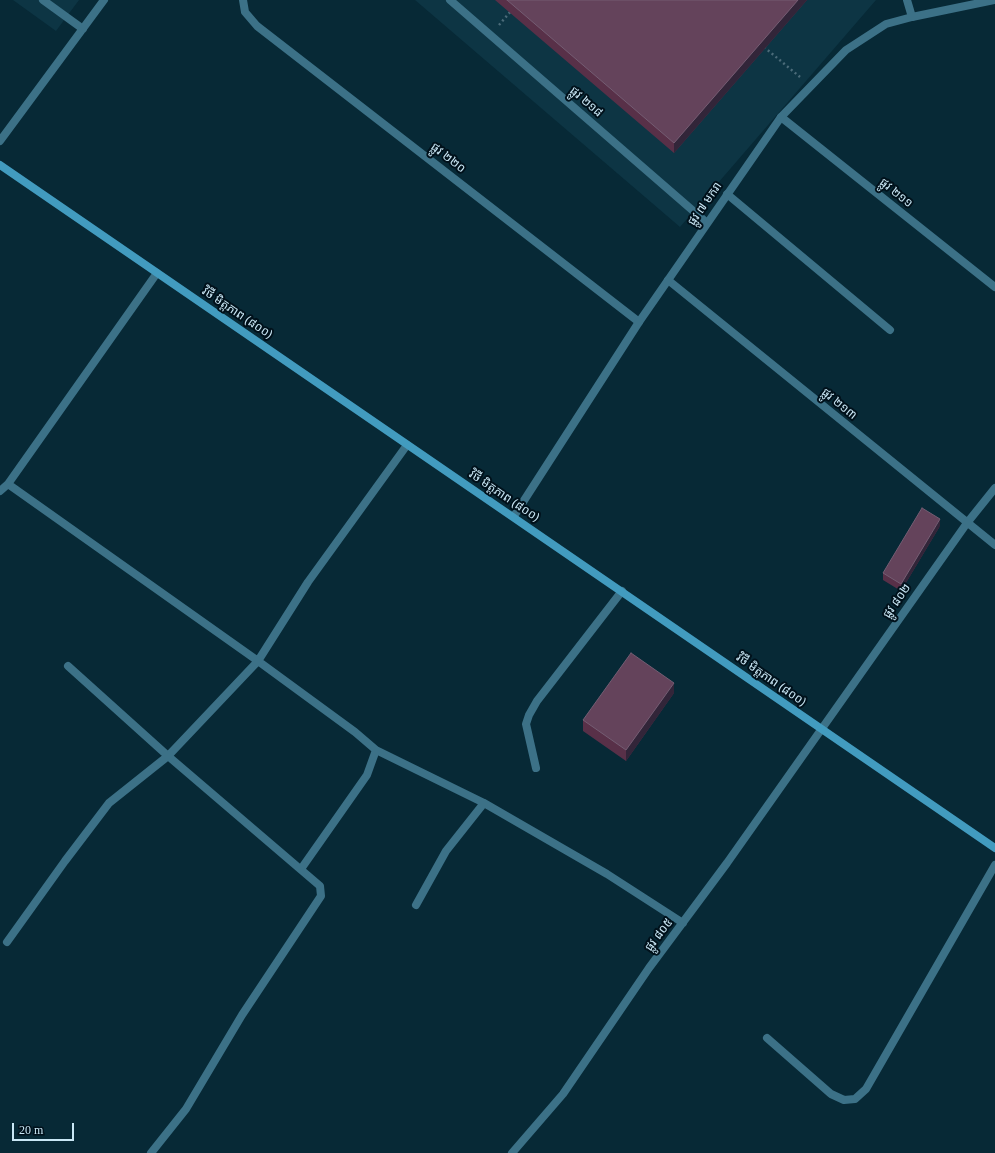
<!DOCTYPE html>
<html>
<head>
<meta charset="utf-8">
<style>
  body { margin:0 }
  #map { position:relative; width:995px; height:1153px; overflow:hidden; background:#072936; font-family:Georgia,serif }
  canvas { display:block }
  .scale { position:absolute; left:12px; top:1123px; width:62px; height:18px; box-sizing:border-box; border:2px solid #c9e7f5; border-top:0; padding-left:5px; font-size:12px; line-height:14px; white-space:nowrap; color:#c9e7f5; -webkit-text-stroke:3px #00111b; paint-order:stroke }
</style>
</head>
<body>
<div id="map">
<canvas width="995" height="1153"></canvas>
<div class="scale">20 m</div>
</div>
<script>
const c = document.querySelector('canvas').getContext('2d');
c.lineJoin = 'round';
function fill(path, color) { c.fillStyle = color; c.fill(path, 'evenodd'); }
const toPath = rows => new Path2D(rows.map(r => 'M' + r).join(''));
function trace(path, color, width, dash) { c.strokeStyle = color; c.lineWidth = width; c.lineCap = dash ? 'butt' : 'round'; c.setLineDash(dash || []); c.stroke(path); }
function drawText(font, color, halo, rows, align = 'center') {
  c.font = font + ' Georgia,"Noto Sans Khmer",serif'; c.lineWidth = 4; c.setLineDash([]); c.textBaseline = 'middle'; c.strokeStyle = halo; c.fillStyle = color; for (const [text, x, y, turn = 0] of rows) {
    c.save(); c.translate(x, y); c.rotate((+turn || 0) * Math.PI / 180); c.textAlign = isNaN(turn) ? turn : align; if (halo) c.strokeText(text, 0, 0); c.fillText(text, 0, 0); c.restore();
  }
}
fill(toPath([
  [13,0,79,0,56,31],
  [415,0,876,0,680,227]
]), '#0d3544');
trace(toPath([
  [499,25,511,11],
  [764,47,800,77]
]), '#4b6b79', 2.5, [2, 3]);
trace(toPath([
  [727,194,890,330],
  [536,768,526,724,529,715,537,701,622,591],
  [767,1038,831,1094,844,1100,855,1099,866,1089,995,865]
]), '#3c7187', 8);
trace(toPath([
  [43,0,83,29],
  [243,0,245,12,257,26,639,322],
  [450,0,706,222],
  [907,0,912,17],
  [781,117,995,287],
  [0,141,104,0],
  [668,280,995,545],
  [8,484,258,661,355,732,376,750,484,803,607,874,683,923],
  [0,491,8,484,157,273],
  [68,666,168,756,320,886,321,896,242,1015,186,1109,151,1153],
  [301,869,367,775,376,750],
  [416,905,446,851,484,803],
  [7,942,65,861,109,803,168,756,258,661,308,582,407,445],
  [512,1153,563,1094,649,968,727,863,967,523,995,488]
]), '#3c7187', 8);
trace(toPath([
  [514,516,639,322,781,117,846,50,886,24,912,17,994,0]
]), '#3c7187', 8);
trace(toPath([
  [0,165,995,848]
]), '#429bbf', 8);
fill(toPath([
  [495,0,807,0,674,153],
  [940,526,901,591,883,580,883,573],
  [674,693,626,761,583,731,583,720]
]), '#583048');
fill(toPath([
  [798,0,807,0,674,153,674,143],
  [940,519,940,526,901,591,901,584],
  [674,683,674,693,626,761,626,750]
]), '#322539');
const building = toPath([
  [507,0,798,0,674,143,507,0],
  [922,508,940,519,901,584,883,573,922,508],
  [631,653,674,683,626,750,583,720,631,653]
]);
fill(building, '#64435b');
trace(building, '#745d73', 1);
drawText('12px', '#c9e7f5', '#00111b', [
  ["ផ្លូវ ២១៨",586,102,41],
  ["ផ្លូវ ២២០",448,158,38],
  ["ផ្លូវ ២១១",896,193,39],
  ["ផ្លូវ ៧ មករា",705,204,-55],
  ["វិថី មិត្តភាព (៨០០)",237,313,34],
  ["ផ្លូវ ២១៣",839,404,39],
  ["វិថី មិត្តភាព (៨០០)",504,496,34],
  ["ផ្លូវ ៨០២",897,601,-55],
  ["វិថី មិត្តភាព (៨០០)",771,680,35],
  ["ផ្លូវ ៨០៥",659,935,-53]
]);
</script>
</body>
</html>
